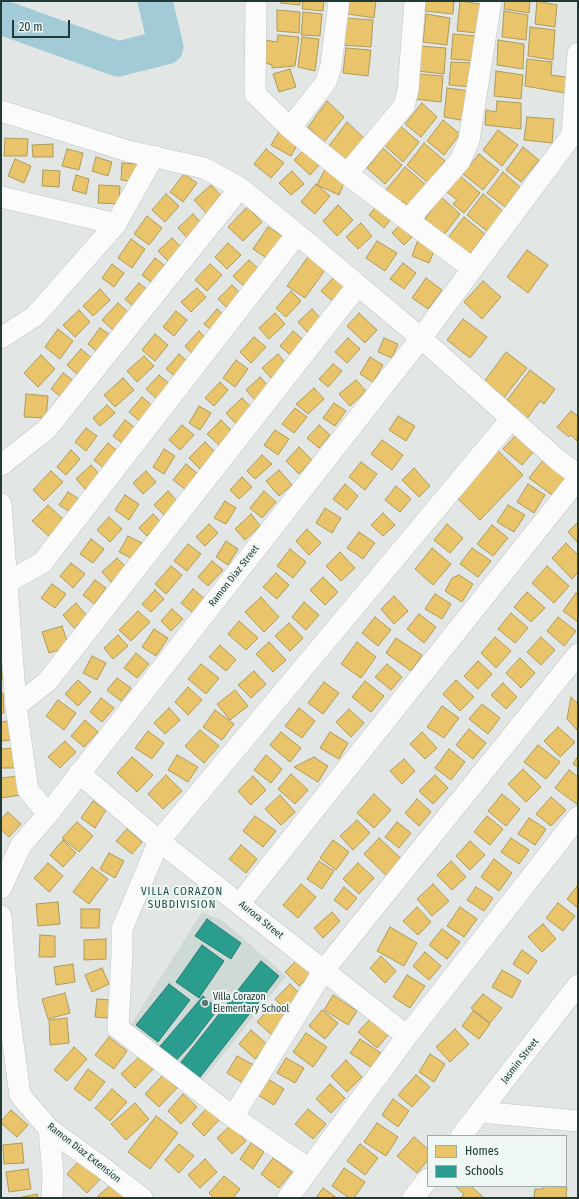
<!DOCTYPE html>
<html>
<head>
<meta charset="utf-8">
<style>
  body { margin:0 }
  #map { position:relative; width:579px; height:1199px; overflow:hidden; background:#e2e7e6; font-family:"Fira Sans Condensed",sans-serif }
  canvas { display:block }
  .frame { position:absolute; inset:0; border:2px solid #203a36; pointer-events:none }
  .legend { position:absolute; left:427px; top:1135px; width:140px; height:52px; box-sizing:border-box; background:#eff7f4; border:1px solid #9caba8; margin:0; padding:5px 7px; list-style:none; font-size:12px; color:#203a36 }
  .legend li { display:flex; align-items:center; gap:8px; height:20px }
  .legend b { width:20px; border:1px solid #9caba8 }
  .scale { position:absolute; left:12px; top:20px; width:58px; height:18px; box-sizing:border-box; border:2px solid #203a36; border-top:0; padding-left:5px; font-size:12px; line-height:14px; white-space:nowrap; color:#203a36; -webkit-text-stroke:3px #eff7f4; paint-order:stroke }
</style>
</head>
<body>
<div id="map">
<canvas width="579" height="1199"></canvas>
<div class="frame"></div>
<ul class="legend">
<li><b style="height:11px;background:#e9c46a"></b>Homes</li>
<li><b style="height:11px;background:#2a9d8f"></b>Schools</li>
</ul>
<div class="scale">20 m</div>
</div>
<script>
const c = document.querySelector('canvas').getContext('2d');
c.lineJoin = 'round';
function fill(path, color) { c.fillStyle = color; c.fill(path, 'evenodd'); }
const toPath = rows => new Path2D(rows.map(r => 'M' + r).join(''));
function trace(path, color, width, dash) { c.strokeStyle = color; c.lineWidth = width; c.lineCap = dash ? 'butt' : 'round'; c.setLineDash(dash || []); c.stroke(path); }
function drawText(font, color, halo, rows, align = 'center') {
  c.font = font + ' "Fira Sans Condensed",sans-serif'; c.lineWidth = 4; c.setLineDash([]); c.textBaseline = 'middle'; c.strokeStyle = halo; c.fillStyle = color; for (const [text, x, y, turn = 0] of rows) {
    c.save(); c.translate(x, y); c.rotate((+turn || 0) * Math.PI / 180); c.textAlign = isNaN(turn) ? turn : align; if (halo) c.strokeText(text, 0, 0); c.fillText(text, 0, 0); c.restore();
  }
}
fill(toPath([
  [202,912,223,921,286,976,198,1086,128,1029]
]), '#cfd9d6');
const homes = toPath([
  [280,1,300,1,300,5,280,3,280,1],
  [303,1,324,1,323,11,302,9,303,1],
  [350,1,376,1,374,18,348,14,350,1],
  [425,1,454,1,453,14,425,11,425,1],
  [460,1,480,4,477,33,457,31,460,1],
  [505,1,530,1,529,13,504,9,505,1],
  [537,1,557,5,555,27,535,24,537,1],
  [277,10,300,12,299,33,277,31,277,10],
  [504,11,528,15,526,40,502,37,504,11],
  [303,12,322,14,320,36,301,35,303,12],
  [426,14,450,18,447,45,423,42,426,14],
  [345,18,373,20,371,47,342,45,345,18],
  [530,27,555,30,553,60,528,56,530,27],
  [453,34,477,36,476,61,451,59,453,34],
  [278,35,299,37,295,66,272,68,272,65,265,63,265,40,277,42,278,35],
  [302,37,319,39,315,71,298,67,302,37],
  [498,40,524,44,523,69,497,65,498,40],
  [419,46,446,48,444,74,417,71,419,46],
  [346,48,371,50,368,76,343,73,346,48],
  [527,59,552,62,551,75,566,77,565,93,525,86,527,59],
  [451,62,475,63,473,87,449,85,451,62],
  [290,69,296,87,279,92,273,74,290,69],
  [496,71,523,75,521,99,494,96,496,71],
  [417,74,443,76,441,102,414,99,417,74],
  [447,88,470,91,466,121,444,117,447,88],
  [327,101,344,117,324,142,308,127,327,101],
  [497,101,521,103,521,129,485,125,486,110,496,112,497,101],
  [422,103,437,117,421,137,405,124,422,103],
  [527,117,554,119,552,143,524,140,527,117],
  [443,120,460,134,444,155,427,141,443,120],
  [347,122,366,140,348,162,329,146,347,122],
  [398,124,419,142,403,162,382,143,398,124],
  [280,130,299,142,291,156,271,145,280,130],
  [498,130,518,145,502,166,483,150,498,130],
  [5,138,28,139,27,156,4,156,5,138],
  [424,143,445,161,428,183,407,165,424,143],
  [53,144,53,157,33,157,32,145,53,144],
  [307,147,322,162,310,175,294,160,307,147],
  [523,147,539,160,521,182,506,170,523,147],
  [383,148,402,165,385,184,367,168,383,148],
  [67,149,83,153,79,170,62,166,67,149],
  [266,149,284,163,271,178,254,164,266,149],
  [479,154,499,170,483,190,463,174,479,154],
  [96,157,112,162,108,176,92,171,96,157],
  [15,159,31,166,24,183,8,176,15,159],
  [122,163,140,164,139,182,121,180,122,163],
  [405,167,426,185,409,207,403,201,401,203,386,190,405,167],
  [325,169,346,179,339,195,317,185,325,169],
  [43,170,60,171,59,187,42,186,43,170],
  [292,171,304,184,291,195,279,183,292,171],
  [503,172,520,187,505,207,487,193,503,172],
  [184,174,197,183,183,202,170,192,184,174],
  [76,175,89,179,86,194,72,190,76,175],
  [459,175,480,193,464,213,453,204,457,200,447,192,459,175],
  [316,184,330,196,315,214,301,202,316,184],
  [99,185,120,186,119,204,98,203,99,185],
  [211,185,225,200,208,215,194,200,211,185],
  [166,194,179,206,165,222,152,210,166,194],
  [483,194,503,211,488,232,467,215,483,194],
  [441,197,460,214,444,235,425,219,441,197],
  [379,203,394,215,384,228,369,215,379,203],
  [338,205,353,220,337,236,323,221,338,205],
  [247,207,262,222,243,241,228,227,247,207],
  [193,214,204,226,189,240,178,228,193,214],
  [147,216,162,228,149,245,134,234,147,216],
  [464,217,485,234,468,257,447,239,464,217],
  [405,220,417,232,404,245,392,233,405,220],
  [361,223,372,236,358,249,346,237,361,223],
  [268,227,286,238,271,261,253,249,268,227],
  [172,238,183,249,169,262,158,251,172,238],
  [131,239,145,249,132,268,118,258,131,239],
  [418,240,436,247,429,263,412,256,418,240],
  [377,241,397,253,385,271,366,258,377,241],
  [228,243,241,255,227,269,215,257,228,243],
  [527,250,548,265,528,293,507,277,527,250],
  [308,257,325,270,305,298,287,286,308,257],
  [155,258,168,268,155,285,142,275,155,258],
  [249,260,265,275,249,291,233,276,249,260],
  [403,263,416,273,404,289,390,279,403,263],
  [112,264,124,273,114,287,102,278,112,264],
  [210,264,222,275,207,291,195,280,210,264],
  [334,277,349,289,336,304,321,291,334,277],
  [426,278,442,290,428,309,412,298,426,278],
  [483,281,501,297,482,319,464,302,483,281],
  [139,283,150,292,136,309,125,299,139,283],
  [232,285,242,295,228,309,218,299,232,285],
  [197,288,206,297,191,312,181,302,197,288],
  [100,289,110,300,93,316,83,306,100,289],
  [291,291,301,301,286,317,276,308,291,291],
  [118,303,130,314,114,331,102,320,118,303],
  [217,309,226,317,214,332,204,324,217,309],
  [312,309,321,319,307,332,298,322,312,309],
  [79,310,90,322,75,337,63,325,79,310],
  [176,311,187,320,174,336,163,327,176,311],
  [275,313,285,324,269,339,259,328,275,313],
  [359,313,377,330,365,343,347,326,359,313],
  [463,319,487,337,470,358,447,340,463,319],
  [100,328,113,337,100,354,88,344,100,328],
  [58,329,73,341,60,359,45,347,58,329],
  [199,331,209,342,194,356,185,346,199,331],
  [293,331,307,343,294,358,280,346,293,331],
  [155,334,168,345,155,361,142,350,155,334],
  [254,337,266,347,251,363,240,352,254,337],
  [348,338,360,349,347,363,335,352,348,338],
  [384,338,398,344,392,358,378,352,384,338],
  [81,349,94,360,80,377,67,365,81,349],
  [506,352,527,368,503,399,483,383,506,352],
  [179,354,189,363,176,377,166,369,179,354],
  [278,354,288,366,273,380,262,368,278,354],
  [41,355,55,369,38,387,24,373,41,355],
  [144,356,154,366,137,382,127,371,144,356],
  [370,357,383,365,373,382,360,374,370,357],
  [236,360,248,369,235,387,223,378,236,360],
  [333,364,342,371,328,387,319,379,333,364],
  [530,370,555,389,544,404,540,401,526,420,513,409,515,407,507,400,530,370],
  [63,373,74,381,61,397,51,389,63,373],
  [159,375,172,386,158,400,146,389,159,375],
  [260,377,271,389,256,401,246,390,260,377],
  [123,378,134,390,115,407,104,395,123,378],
  [356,380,366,391,350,406,339,394,356,380],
  [220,382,228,390,214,406,205,398,220,382],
  [314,388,324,399,308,414,296,404,314,388],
  [26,394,48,396,46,418,24,417,26,394],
  [142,397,155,408,142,423,129,412,142,397],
  [242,398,253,409,237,425,226,413,242,398],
  [334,403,346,411,335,426,323,418,334,403],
  [107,405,115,413,100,426,93,418,107,405],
  [199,406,211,413,200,430,189,423,199,406],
  [295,408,307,417,294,433,282,424,295,408],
  [571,411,578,416,577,441,571,435,569,437,557,427,571,411],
  [398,416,415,426,406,441,389,430,398,416],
  [125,420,139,431,127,447,113,436,125,420],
  [221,420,233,432,219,445,207,434,221,420],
  [182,425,194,435,180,450,169,440,182,425],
  [319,425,330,435,319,448,307,438,319,425],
  [86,428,97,436,86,451,75,442,86,428],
  [275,430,289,439,278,455,264,445,275,430],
  [516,435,534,451,522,465,503,449,516,435],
  [382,440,403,455,392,470,371,454,382,440],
  [205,442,216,453,200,469,189,458,205,442],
  [108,443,121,454,107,471,94,460,108,443],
  [299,447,312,460,299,474,286,461,299,447],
  [164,449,175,456,164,474,153,467,164,449],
  [71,450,80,459,66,475,57,467,71,450],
  [498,451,523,475,480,520,455,496,498,451],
  [262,455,272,464,255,479,247,471,262,455],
  [544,459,567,477,552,495,529,478,544,459],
  [361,462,377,474,365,490,349,477,361,462],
  [186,464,198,474,186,490,173,480,186,464],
  [91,465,100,475,85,489,76,479,91,465],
  [414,468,430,486,419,497,402,480,414,468],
  [279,470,292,485,279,496,266,481,279,470],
  [51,471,63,482,44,501,33,490,51,471],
  [146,471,156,482,143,494,133,483,146,471],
  [242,477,252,487,239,499,230,490,242,477],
  [345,484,358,496,347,510,333,499,345,484],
  [528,484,545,495,534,513,517,502,528,484],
  [396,486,411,499,400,512,385,500,396,486],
  [168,491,177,501,164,515,154,505,168,491],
  [264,491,276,502,262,518,250,508,264,491],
  [68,492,82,501,73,514,59,505,68,492],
  [125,495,139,504,129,520,115,510,125,495],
  [225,501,236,508,226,524,214,518,225,501],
  [48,505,66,522,51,538,32,521,48,505],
  [508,505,525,515,514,532,497,522,508,505],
  [325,508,341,518,332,533,316,523,325,508],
  [383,513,395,525,383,536,371,525,383,513],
  [153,514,161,522,147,536,139,528,153,514],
  [251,514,260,526,245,540,235,529,251,514],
  [109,517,122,529,110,542,97,530,109,517],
  [578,522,578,543,568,532,578,522],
  [209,524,218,533,205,546,196,537,209,524],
  [447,524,463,538,450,553,434,540,447,524],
  [492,525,508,538,493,556,477,544,492,525],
  [307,529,321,543,309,555,296,541,307,529],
  [359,532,375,543,363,559,347,548,359,532],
  [128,536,142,543,133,559,119,552,128,536],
  [91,539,104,549,93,563,80,554,91,539],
  [226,541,238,549,228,565,216,557,226,541],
  [566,543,578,555,578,572,572,579,552,558,566,543],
  [188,544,201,554,187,571,174,561,188,544],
  [432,548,451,564,433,585,415,569,432,548],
  [472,548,491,561,478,577,460,564,472,548],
  [290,549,306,562,293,578,277,566,290,549],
  [340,552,355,568,341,581,326,566,340,552],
  [117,558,126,567,111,582,102,572,117,558],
  [212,561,223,570,208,586,198,577,212,561],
  [71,563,85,574,73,588,60,576,71,563],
  [171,566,182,575,166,594,155,584,171,566],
  [547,566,569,586,554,603,532,583,547,566],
  [276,573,289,585,277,599,263,587,276,573],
  [459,575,473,584,462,602,445,591,452,578,459,575],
  [323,577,338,592,325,605,310,590,323,577],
  [95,580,106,588,94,604,83,595,95,580],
  [52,584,66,594,55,608,41,598,52,584],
  [193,589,205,599,193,613,181,603,193,589],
  [155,590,164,599,151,612,142,604,155,590],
  [527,592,545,608,531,622,514,607,527,592],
  [576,593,578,595,578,622,563,611,576,593],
  [435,594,451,604,442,619,425,609,435,594],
  [394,596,408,611,394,624,381,609,394,596],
  [261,597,279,617,264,632,245,612,261,597],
  [304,602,319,615,306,630,292,617,304,602],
  [76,603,87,616,74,628,63,615,76,603],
  [172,609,183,619,171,631,161,621,172,609],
  [138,611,150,622,131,641,119,630,138,611],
  [511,613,528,628,515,643,498,629,511,613],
  [419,614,436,627,424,643,407,629,419,614],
  [375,617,391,630,378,646,362,633,375,617],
  [558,617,576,631,564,646,547,631,558,617],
  [239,621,258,638,246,650,228,634,239,621],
  [289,623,303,638,290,651,275,636,289,623],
  [62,626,69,647,49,653,42,632,62,626],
  [154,629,168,638,156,656,142,647,154,629],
  [118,635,128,646,113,659,104,648,118,635],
  [495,637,511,651,496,668,481,653,495,637],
  [541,637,555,650,541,665,527,652,541,637],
  [396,638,422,655,411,671,386,653,396,638],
  [269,642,286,660,273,672,256,654,269,642],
  [357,642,376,657,361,678,341,664,357,642],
  [220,645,236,660,226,671,209,657,220,645],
  [136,653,149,664,137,678,124,668,136,653],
  [92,656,106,663,97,680,83,673,92,656],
  [520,658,535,673,521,688,506,673,520,658],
  [1,661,7,661,7,679,1,679,1,661],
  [478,661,492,674,478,689,464,676,478,661],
  [201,664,219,678,206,694,188,679,201,664],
  [387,664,402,677,391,690,375,677,387,664],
  [254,671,266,684,251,698,238,685,254,671],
  [117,678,131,688,121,701,107,690,117,678],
  [78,680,91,692,78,706,65,694,78,680],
  [456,680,474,697,460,711,443,694,456,680],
  [365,681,384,696,371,712,352,697,365,681],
  [324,682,339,693,323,714,308,703,324,682],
  [503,683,517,697,506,709,491,695,503,683],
  [188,687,202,700,188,715,175,702,188,687],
  [235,690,248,706,230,720,217,704,235,690],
  [1,693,3,693,4,713,1,713,1,693],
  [571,697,578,704,578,731,567,719,571,697],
  [101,698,114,708,102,722,90,712,101,698],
  [58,700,76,713,64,730,46,716,58,700],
  [482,704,500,718,488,734,469,719,482,704],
  [442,706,459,718,444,738,427,727,442,706],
  [169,708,180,720,165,734,154,723,169,708],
  [299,708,315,721,302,738,285,726,299,708],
  [349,709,364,723,351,737,336,722,349,709],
  [215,710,234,724,222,740,203,727,215,710],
  [85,720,98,732,84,747,71,736,85,720],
  [9,721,12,740,1,741,1,722,9,721],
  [558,727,575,742,560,757,544,741,558,727],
  [469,729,486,743,473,759,456,745,469,729],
  [200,730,219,746,204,763,185,746,200,730],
  [148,731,164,743,152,759,135,748,148,731],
  [281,732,301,748,290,762,270,745,281,732],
  [330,732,348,743,339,759,320,748,330,732],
  [422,732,437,748,425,759,410,744,422,732],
  [65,741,76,752,60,768,48,757,65,741],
  [538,745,560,762,546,779,524,762,538,745],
  [15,748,16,768,1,768,1,749,15,748],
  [449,749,465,762,451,780,435,768,449,749],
  [177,755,198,767,188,782,168,770,177,755],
  [266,755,282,769,271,783,254,770,266,755],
  [578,756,578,767,573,764,578,756],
  [132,757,153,775,137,792,117,773,132,757],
  [314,757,328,766,318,782,294,767,314,757],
  [404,759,415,771,402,784,390,771,404,759],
  [523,769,541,787,526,802,508,784,523,769],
  [569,770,578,777,578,805,555,788,569,770],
  [291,774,308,790,295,804,278,789,291,774],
  [166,775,182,791,163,809,148,794,166,775],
  [435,775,448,788,433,804,419,791,435,775],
  [18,776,21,795,1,798,1,778,18,776],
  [253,776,266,790,251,805,238,791,253,776],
  [374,794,391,810,374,828,357,813,374,794],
  [502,794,520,809,506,826,488,811,502,794],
  [280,795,295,812,281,825,265,809,280,795],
  [551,797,566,810,551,826,536,814,551,797],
  [417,799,431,812,419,826,405,813,417,799],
  [93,801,106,810,95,828,81,818,93,801],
  [8,812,21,824,9,837,1,830,1,819,8,812],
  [255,816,276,831,263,847,243,831,255,816],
  [487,816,503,829,490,845,474,832,487,816],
  [529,818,546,829,535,845,518,834,529,818],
  [357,820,370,833,353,850,340,836,357,820],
  [77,822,93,836,79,852,62,838,77,822],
  [397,822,411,833,399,848,385,837,397,822],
  [127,829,142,842,132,854,116,841,127,829],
  [379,838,406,863,391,880,364,854,379,838],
  [511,838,529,850,519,864,501,852,511,838],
  [63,840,76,853,63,867,50,855,63,840],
  [333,840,349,852,336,870,320,858,333,840],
  [470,841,485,855,470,870,456,856,470,841],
  [241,845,257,859,246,873,229,859,241,845],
  [109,853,124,861,115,878,100,869,109,853],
  [494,859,512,873,499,891,481,877,494,859],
  [319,861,334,871,322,889,307,879,319,861],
  [451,861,466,877,452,890,437,875,451,861],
  [48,863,63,876,49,892,34,878,48,863],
  [358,863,374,878,359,894,343,879,358,863],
  [92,867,108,879,89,904,73,892,92,867],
  [301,884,316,897,298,918,283,905,301,884],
  [433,884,449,901,432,916,417,899,433,884],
  [578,885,578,908,567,899,578,885],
  [344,887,357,898,347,910,334,900,344,887],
  [476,887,493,898,484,911,467,900,476,887],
  [58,902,60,924,38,926,36,904,58,902],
  [558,903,575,916,563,931,546,918,558,903],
  [417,907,431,922,418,935,403,921,417,907],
  [460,907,477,919,464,937,447,926,460,907],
  [81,909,100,909,99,928,81,928,81,909],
  [332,912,340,921,323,938,314,928,332,912],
  [543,924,556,939,542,952,528,937,543,924],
  [390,927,417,943,404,966,377,951,390,927],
  [442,929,460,942,447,959,429,945,442,929],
  [40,935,55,936,55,957,39,957,40,935],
  [106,939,106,959,84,960,84,940,106,939],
  [522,950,537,961,528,974,513,964,522,950],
  [425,952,441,966,429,980,413,966,425,952],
  [381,956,396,971,385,983,370,968,381,956],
  [297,960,311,974,299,986,285,972,297,960],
  [73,964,75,982,56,985,54,967,73,964],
  [102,968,109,984,92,992,85,975,102,968],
  [502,970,521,981,512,998,492,987,502,970],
  [407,975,425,986,410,1008,393,997,407,975],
  [290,984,303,997,288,1012,275,999,290,984],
  [65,993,70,1013,48,1019,42,999,65,993],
  [483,994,502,1008,490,1023,471,1008,483,994],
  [333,995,357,1011,348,1025,324,1010,333,995],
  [97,999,110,1000,108,1018,95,1017,97,999],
  [273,1004,289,1019,273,1036,257,1022,273,1004],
  [322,1010,338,1023,325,1039,309,1026,322,1010],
  [473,1011,490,1024,479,1039,462,1026,473,1011],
  [67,1018,69,1043,50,1045,49,1020,67,1018],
  [371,1018,389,1034,377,1048,358,1032,371,1018],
  [455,1029,469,1044,450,1062,436,1047,455,1029],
  [251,1030,268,1045,255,1059,239,1044,251,1030],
  [306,1033,327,1047,313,1067,293,1052,306,1033],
  [109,1037,127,1051,114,1069,95,1055,109,1037],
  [360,1039,381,1053,371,1067,350,1053,360,1039],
  [74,1047,87,1059,67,1081,54,1070,74,1047],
  [430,1054,445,1064,434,1082,419,1072,430,1054],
  [141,1055,154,1068,135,1088,121,1074,141,1055],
  [237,1056,254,1065,243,1083,227,1073,237,1056],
  [286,1058,304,1068,295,1083,277,1073,286,1058],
  [346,1060,362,1077,347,1092,331,1076,346,1060],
  [88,1069,105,1082,90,1101,74,1089,88,1069],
  [163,1075,177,1088,159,1107,145,1094,163,1075],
  [416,1075,430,1087,412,1107,398,1095,416,1075],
  [268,1079,284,1089,274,1105,258,1095,268,1079],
  [330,1084,345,1098,331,1113,316,1099,330,1084],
  [112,1089,127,1102,110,1121,95,1108,112,1089],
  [183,1094,197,1107,181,1124,168,1111,183,1094],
  [393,1099,409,1111,398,1127,382,1115,393,1099],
  [135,1103,149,1119,126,1140,111,1124,135,1103],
  [208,1107,220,1119,204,1136,192,1124,208,1107],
  [308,1109,326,1124,313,1139,295,1124,308,1109],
  [11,1110,28,1125,17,1137,1,1123,1,1121,11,1110],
  [156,1116,178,1133,150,1169,128,1152,156,1116],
  [377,1123,398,1137,386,1156,364,1142,377,1123],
  [231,1125,246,1141,232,1154,217,1138,231,1125],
  [414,1137,428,1149,428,1160,417,1173,397,1156,414,1137],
  [22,1143,24,1163,4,1164,3,1145,22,1143],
  [251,1143,264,1152,253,1169,240,1159,251,1143],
  [179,1144,194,1156,179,1173,165,1160,179,1144],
  [360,1144,378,1158,365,1175,347,1161,360,1144],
  [273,1158,292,1172,279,1188,261,1174,273,1158],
  [205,1159,217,1172,200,1188,188,1175,205,1159],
  [80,1160,100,1179,87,1193,67,1174,80,1160],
  [344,1168,365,1182,354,1198,349,1198,332,1186,344,1168],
  [28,1169,31,1189,9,1192,6,1172,28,1169],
  [224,1176,240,1189,233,1198,214,1198,209,1193,224,1176],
  [113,1183,125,1196,123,1198,98,1198,97,1197,113,1183],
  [455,1186,471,1186,484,1198,460,1198,464,1194,455,1186],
  [543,1186,567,1187,566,1198,534,1198,535,1189,543,1189,543,1186],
  [323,1188,337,1198,316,1198,323,1188],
  [37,1194,38,1198,18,1198,37,1194]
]);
fill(homes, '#e9c46a');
trace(homes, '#ad9b5a', 1);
const schools = toPath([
  [207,919,241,943,231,959,195,936,207,919],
  [202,945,224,961,199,998,176,982,202,945],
  [261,961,279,976,197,1081,178,1066,261,961],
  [169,984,190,1000,158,1042,136,1025,169,984],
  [203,996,218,1009,192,1043,173,1064,157,1050,203,996]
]);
fill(schools, '#2a9d8f');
trace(schools, '#277f74', 1);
trace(toPath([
  [1,17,118,59,166,47,155,1]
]), '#a2cad7', 35);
const minor = toPath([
  [256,1,255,94,290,128,347,174,473,269],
  [1,111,128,151,204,168,240,188,297,234,421,338,559,461,578,475],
  [290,128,326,82,331,66,339,1],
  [572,135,578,53],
  [347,174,404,106,408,90,415,1],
  [1,197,116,224],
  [408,220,460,161,469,140,491,1],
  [1,338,35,316,116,224,154,156],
  [1,465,47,429,240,188],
  [1,504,16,706,28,790,48,814],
  [6,583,42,563,297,234],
  [16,706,47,682,358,285],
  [79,773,159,841,407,1036],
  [1,888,21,845,48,814,421,338,572,135],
  [240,903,578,479],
  [1,916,7,998,20,1095,49,1129,102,1167,142,1198],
  [479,1112,578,1121],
  [233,1117,324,970,578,654],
  [49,1129,53,1175,52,1198],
  [461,1136,578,985],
  [309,1169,233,1117,118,1028,122,954,122,929,159,841,511,419],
  [288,1198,407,1036,578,817],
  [413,1198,428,1179]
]);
trace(minor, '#bfc4c3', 22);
trace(minor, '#fbfbfb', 21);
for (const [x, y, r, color] of [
  [205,1003,4,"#647774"]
]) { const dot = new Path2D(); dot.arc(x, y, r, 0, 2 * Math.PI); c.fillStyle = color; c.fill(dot); trace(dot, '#eff7f4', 1.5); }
drawText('10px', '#203a36', '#eff7f4', [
  ["Ramon Diaz Street",234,576,-52],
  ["Aurora Street",261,920,39],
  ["Jasmin Street",520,1061,-52],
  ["Ramon Diaz Extension",84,1153,38]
]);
drawText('10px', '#203a36', '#eff7f4', [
  ["Villa Corazon",213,997],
  ["Elementary School",213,1009]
], 'left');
c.letterSpacing = '1px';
drawText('11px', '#1c4c46', '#eff7f4', [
  ["VILLA CORAZON",182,892],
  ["SUBDIVISION",182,905]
]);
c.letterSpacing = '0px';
</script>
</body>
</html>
